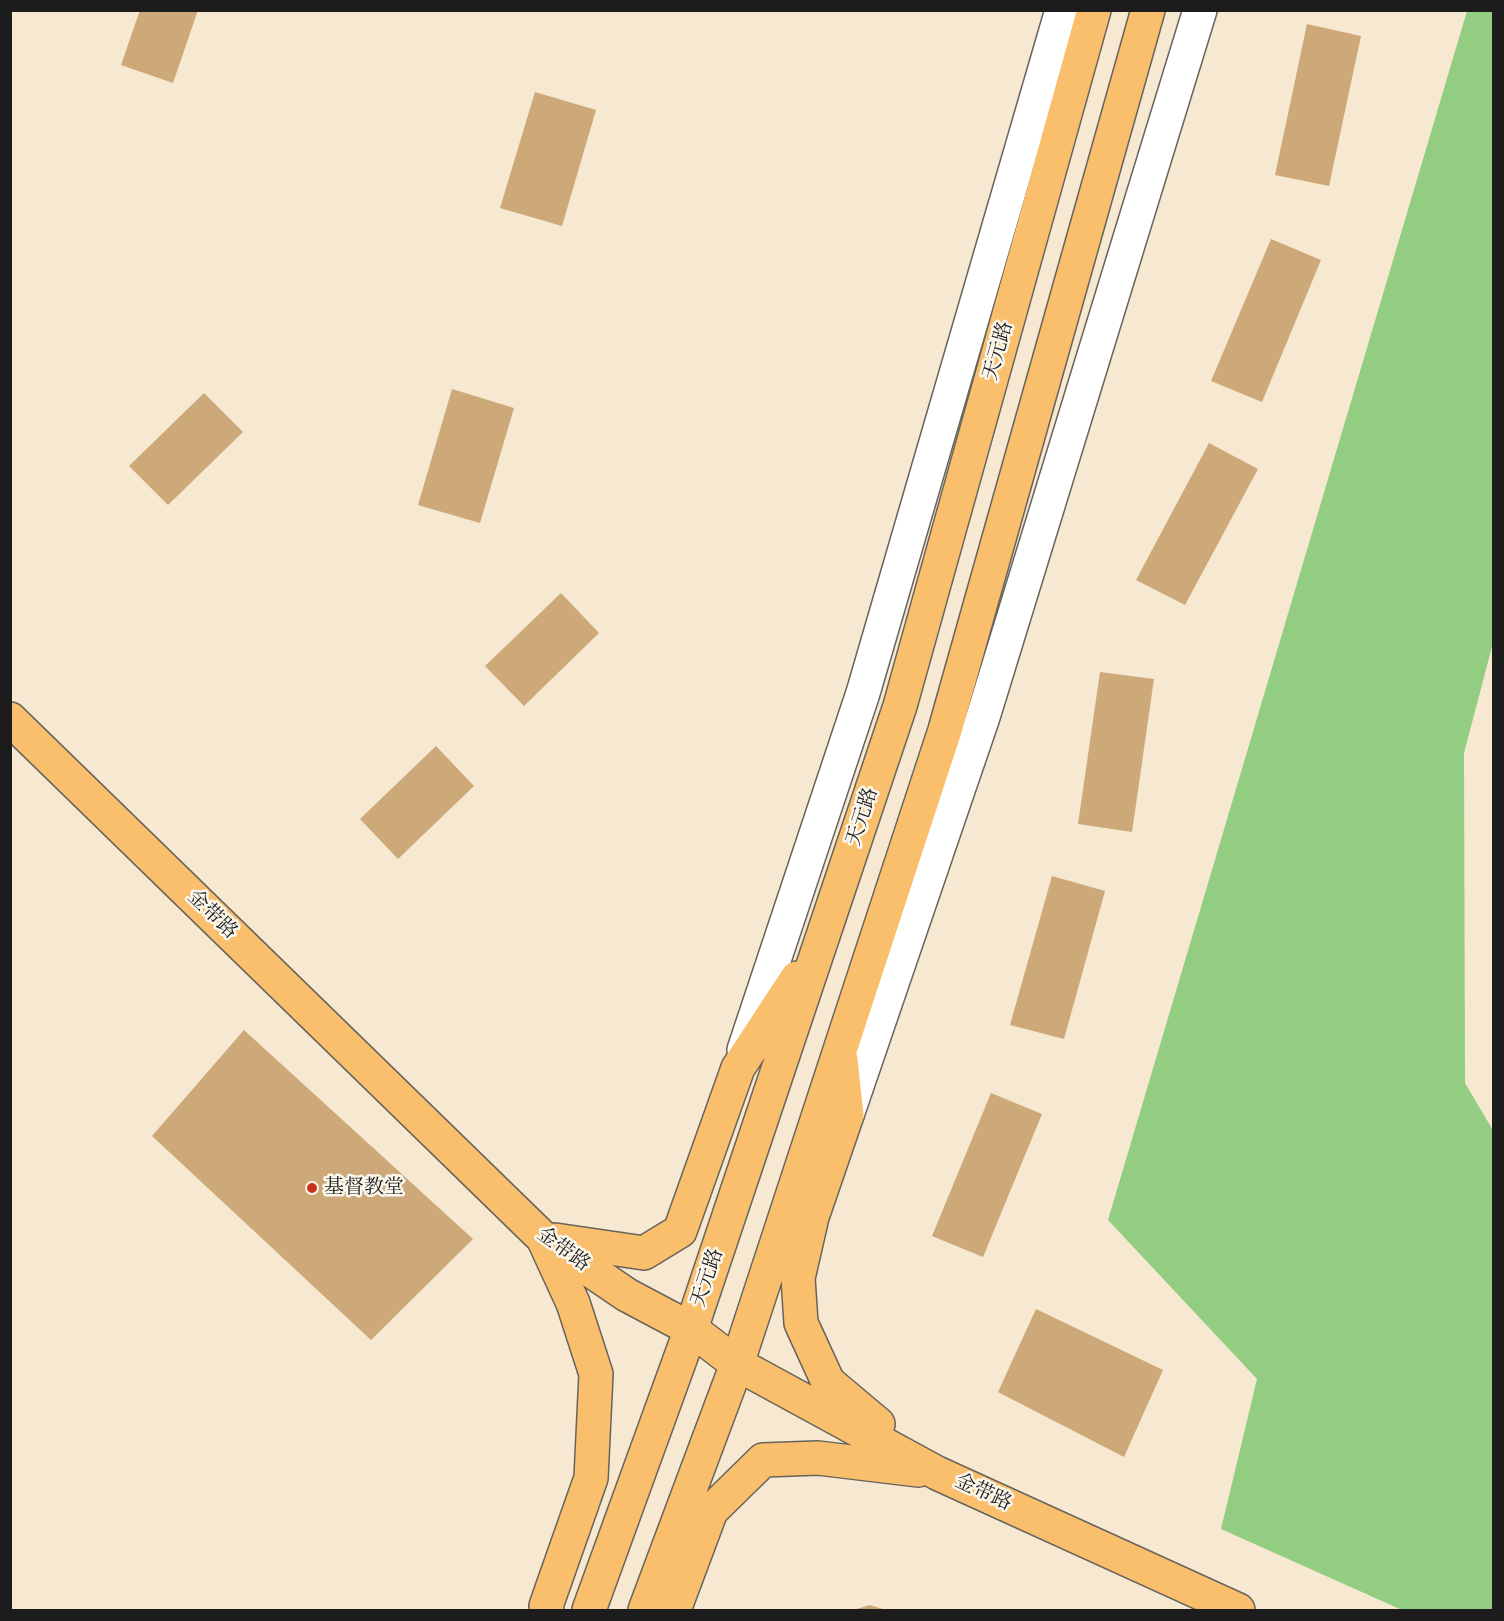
<!DOCTYPE html>
<html>
<head>
<meta charset="utf-8">
<style>
  body { margin:0 }
  #map { position:relative; width:1504px; height:1621px; overflow:hidden; background:#f6e8d1; font-family:"Libre Bodoni",serif }
  canvas { display:block }
  .frame { position:absolute; inset:0; border:12px solid #1c1c1c; pointer-events:none }
</style>
</head>
<body>
<div id="map">
<canvas width="1504" height="1621"></canvas>
<div class="frame"></div>
</div>
<script>
const c = document.querySelector('canvas').getContext('2d');
c.lineJoin = 'round';
function fill(path, color) { c.fillStyle = color; c.fill(path, 'evenodd'); }
const toPath = rows => new Path2D(rows.map(r => 'M' + r).join(''));
function trace(path, color, width, dash) { c.strokeStyle = color; c.lineWidth = width; c.lineCap = dash ? 'butt' : 'round'; c.setLineDash(dash || []); c.stroke(path); }
function drawText(font, color, halo, rows, align = 'center') {
  c.font = font + ' "Libre Bodoni","Noto Serif SC",serif'; c.lineWidth = 5; c.setLineDash([]); c.textBaseline = 'middle'; c.strokeStyle = halo; c.fillStyle = color; for (const [text, x, y, turn = 0] of rows) {
    c.save(); c.translate(x, y); c.rotate((+turn || 0) * Math.PI / 180); c.textAlign = isNaN(turn) ? turn : align; if (halo) c.strokeText(text, 0, 0); c.fillText(text, 0, 0); c.restore();
  }
}
fill(toPath([
  [1467,11,1494,11,1494,639,1464,753,1465,1083,1494,1132,1494,1610,1402,1610,1221,1529,1257,1379,1108,1220]
]), '#93cd81');
fill(toPath([
  [140,10,198,10,173,83,121,65],
  [1307,24,1361,36,1329,186,1275,175],
  [535,92,596,110,562,226,500,208],
  [1271,239,1321,260,1262,402,1211,381],
  [452,389,514,408,480,523,418,505],
  [204,393,243,432,168,505,129,466],
  [1209,443,1258,469,1185,605,1136,580],
  [561,593,599,633,524,706,485,666],
  [1100,672,1154,679,1132,832,1078,824],
  [436,746,474,786,398,859,360,819],
  [1052,876,1105,891,1064,1039,1010,1025],
  [244,1030,473,1239,371,1340,152,1136],
  [991,1093,1042,1114,983,1257,932,1236],
  [1036,1309,1163,1370,1124,1457,998,1392],
  [870,1605,886,1610,853,1610]
]), '#cda878');
const minor = toPath([
  [744,1050,863,693,1062,10],
  [847,1115,983,717,1200,10]
]);
const major = toPath([
  [10,719,543,1238,627,1295,691,1329,737,1364,937,1473,1238,1610],
  [841,1060,847,1115,812,1217,798,1278,801,1323,828,1382,878,1424],
  [543,1238,573,1303,596,1374,591,1478,546,1606,547,1610],
  [555,1240,644,1253,680,1231,738,1068,797,978],
  [589,1610,691,1329,900,706,1094,10],
  [645,1610,737,1364,945,730,1148,10],
  [674,1610,711,1511,763,1460,818,1458,918,1470]
]);
trace(minor, '#68635b', 36);
trace(major, '#68635b', 36);
trace(minor, '#fff', 33);
trace(major, '#f9bf6c', 33);
for (const [x, y, r, color] of [
  [312,1188,6,"#c8321e"]
]) { const dot = new Path2D(); dot.arc(x, y, r, 0, 2 * Math.PI); c.fillStyle = color; c.fill(dot); trace(dot, '#fbf7ec', 2); }
drawText('20px', '#1c1c1c', '#fbf7ec', [
  ["天元路",999,351,-74],
  ["天元路",863,817,-72],
  ["金带路",212,915,44],
  ["金带路",563,1250,36],
  ["天元路",708,1278,-71],
  ["金带路",983,1493,25]
]);
drawText('20px', '#1c1c1c', '#fbf7ec', [
  ["基督教堂",324,1188]
], 'left');
</script>
</body>
</html>
